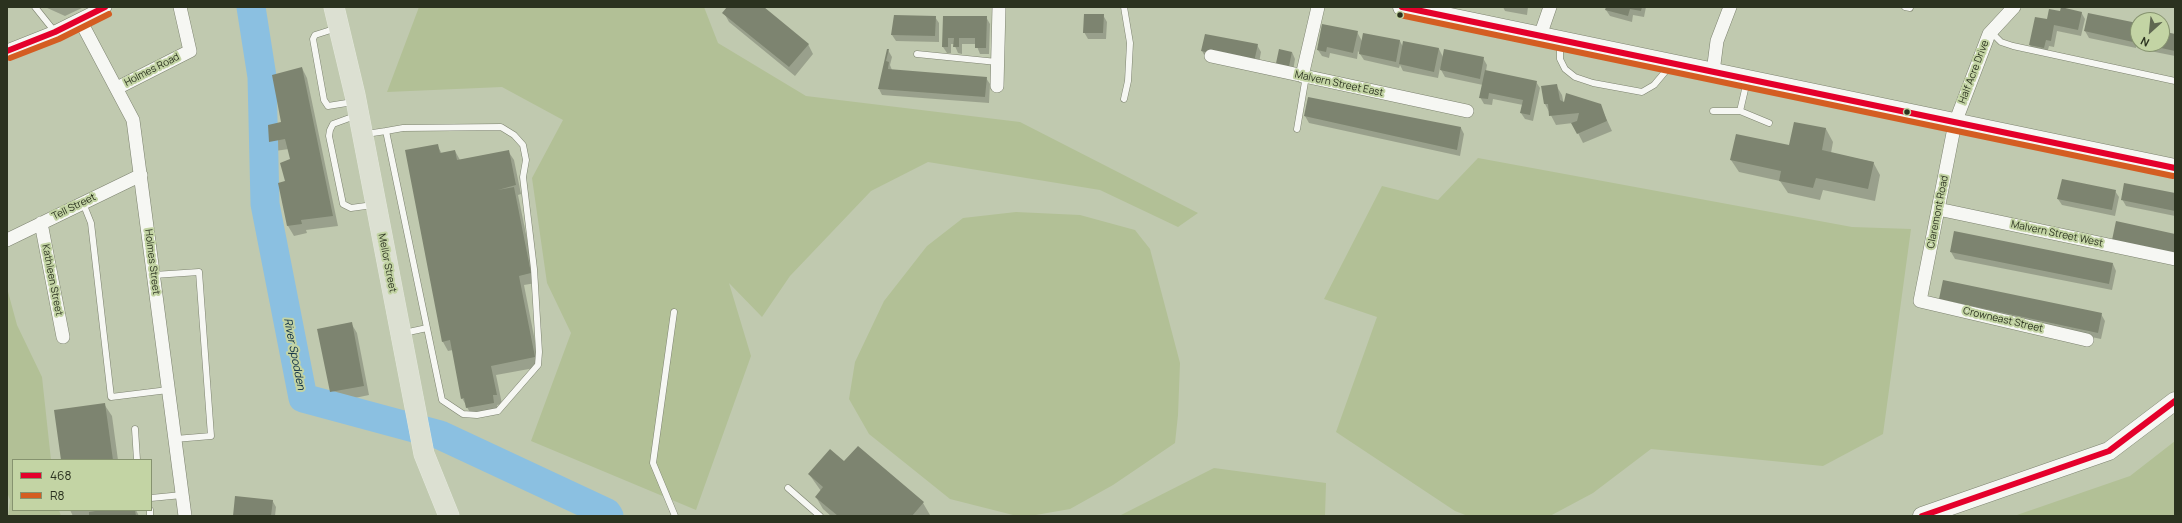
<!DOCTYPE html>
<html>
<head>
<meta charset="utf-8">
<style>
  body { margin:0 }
  #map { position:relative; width:2182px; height:523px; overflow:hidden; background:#c0c9af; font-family:Manrope,sans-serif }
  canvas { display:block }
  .frame { position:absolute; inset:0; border:8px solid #2b321f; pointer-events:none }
  .legend { position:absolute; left:12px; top:459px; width:140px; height:52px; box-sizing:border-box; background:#c3d4a4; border:1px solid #86936f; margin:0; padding:5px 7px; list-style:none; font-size:12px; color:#2b321f }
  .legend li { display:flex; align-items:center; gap:8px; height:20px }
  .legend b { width:20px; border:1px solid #86936f }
  .north { position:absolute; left:2130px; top:12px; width:40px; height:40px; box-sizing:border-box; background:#c3d4a4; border:1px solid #86936f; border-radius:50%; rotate:207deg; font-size:11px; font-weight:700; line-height:16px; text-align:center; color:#2b321f }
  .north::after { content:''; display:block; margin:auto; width:14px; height:18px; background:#5f6751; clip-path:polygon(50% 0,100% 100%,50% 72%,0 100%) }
</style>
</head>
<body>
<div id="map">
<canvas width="2182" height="523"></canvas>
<div class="frame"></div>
<ul class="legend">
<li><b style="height:5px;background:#e4002b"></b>468</li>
<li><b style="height:5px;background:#d45d22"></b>R8</li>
</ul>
<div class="north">N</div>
</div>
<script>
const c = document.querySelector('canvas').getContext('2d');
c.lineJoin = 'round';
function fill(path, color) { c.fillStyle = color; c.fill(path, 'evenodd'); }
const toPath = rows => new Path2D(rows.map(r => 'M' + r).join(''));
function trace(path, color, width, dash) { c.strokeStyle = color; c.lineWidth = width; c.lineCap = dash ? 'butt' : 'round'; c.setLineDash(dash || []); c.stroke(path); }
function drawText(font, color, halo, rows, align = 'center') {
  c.font = font + ' Manrope,sans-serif'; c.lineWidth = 4; c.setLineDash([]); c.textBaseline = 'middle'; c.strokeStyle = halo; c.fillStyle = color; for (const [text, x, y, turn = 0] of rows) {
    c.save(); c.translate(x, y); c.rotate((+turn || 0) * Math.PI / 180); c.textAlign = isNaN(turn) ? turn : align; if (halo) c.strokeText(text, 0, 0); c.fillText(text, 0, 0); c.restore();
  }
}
fill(toPath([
  [419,7,704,7,718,43,806,96,1020,122,1198,213,1178,227,1100,190,928,162,871,191,790,276,762,317,729,283,751,356,696,510,531,441,571,333,547,283,532,178,563,120,502,87,387,92],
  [1478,158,1852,227,1911,229,1883,434,1823,466,1651,449,1593,493,1550,516,1468,516,1455,511,1336,432,1377,317,1324,299,1382,186,1438,200],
  [1016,212,1080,215,1135,230,1150,249,1180,363,1178,415,1175,443,1113,485,1070,509,1030,516,1017,516,950,499,869,434,849,399,855,362,884,301,927,246,963,218],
  [7,288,17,325,42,377,51,460,13,460,13,510,59,510,61,516,8,516,10,500,7,492],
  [2175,441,2175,516,2014,516,2130,476],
  [1214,468,1326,483,1325,516,1119,516]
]), '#b2c096');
fill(toPath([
  [45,7,84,7,65,16],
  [728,7,762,7,808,44,813,54,795,76,729,22,724,13],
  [1503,7,1528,7,1527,15,1505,11],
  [1607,7,1646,7,1644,17,1633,15,1632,22,1610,16,1606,10],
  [2061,12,2081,12,2085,19,2081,36,2057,31,2054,47,2049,46,2047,54,2033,51,2030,45,2047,20],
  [1103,15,1107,22,1106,39,1088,39,1084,32],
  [895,16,935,17,939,23,939,42,896,41,892,35],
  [944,17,986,17,990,24,989,54,980,54,976,44,962,44,962,54,958,53,954,44,951,44,951,53,947,53,943,47],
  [2136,24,2138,28,2136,48,2089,38,2085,31],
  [1357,32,1362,41,1400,41,1403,47,1439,49,1443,57,1483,58,1487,65,1486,71,1536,82,1540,88,1533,121,1525,119,1521,113,1523,105,1493,99,1492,105,1484,104,1480,97,1483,85,1445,77,1440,68,1438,78,1403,71,1400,65,1399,68,1364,60,1358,51,1357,59,1330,53,1329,58,1322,56,1318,50],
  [2162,32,2175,35,2175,56,2145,50,2142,44,2162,44],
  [1257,45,1261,52,1258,68,1206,58,1202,51],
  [888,50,892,57,890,65,892,70,986,78,990,84,989,103,882,95,879,89],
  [1292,52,1295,59,1292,77,1280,74],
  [302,68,307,78,338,226,306,230,307,233,294,236,288,226,279,184,286,181,291,160,289,149,275,151,270,141,283,123],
  [1556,85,1562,95,1564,105,1600,105,1612,131,1583,143,1573,123,1556,125,1545,104],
  [1309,98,1461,128,1464,134,1460,156,1309,123,1305,116],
  [1795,123,1826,129,1833,142,1831,153,1873,162,1880,175,1875,201,1823,190,1820,200,1788,193,1780,181,1739,172,1731,160,1790,146],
  [437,145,442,154,455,151,460,160,508,151,514,160,521,194,518,195,536,283,524,285,540,367,496,375,502,404,497,405,499,413,473,418,462,398,453,350,448,351,443,342],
  [2115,191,2119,197,2115,216,2062,205,2058,199],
  [2175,194,2175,216,2126,206,2122,199],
  [1955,232,2113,264,2116,271,2112,290,1955,259,1951,252],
  [1940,299,2101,314,2105,321,2101,339,1944,306],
  [351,323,357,333,369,395,336,402,331,392,318,330],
  [104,404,112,416,118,460,62,460],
  [845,463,923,503,930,515,831,516,823,509,816,497,821,491,809,474],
  [272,500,276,507,275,516,234,516],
  [70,510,136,510,139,516,73,516]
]), '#0003');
trace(toPath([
  [251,7,262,77,265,204,303,398,440,435,607,513,609,516]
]), '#8bc0e1', 29);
fill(toPath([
  [727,7,764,7,809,44,789,67,722,13],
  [1606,7,1642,7,1641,11,1630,9,1628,16,1605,10],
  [2061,7,2082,12,2078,30,2054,25,2051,41,2046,40,2044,48,2029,45,2035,17,2047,19,2049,9,2060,11],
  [2088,13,2137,23,2133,42,2084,31],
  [1084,14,1104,14,1103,33,1083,33],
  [894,15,936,16,935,36,891,35],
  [943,16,987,16,986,48,975,48,975,38,959,38,959,47,953,47,954,38,948,38,948,47,942,47],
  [1322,24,1358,31,1353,53,1327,47,1326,52,1317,50],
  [2162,31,2175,34,2175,51,2147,45,2162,44],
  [1363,33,1400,40,1396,62,1359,54],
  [1205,34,1258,44,1254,62,1201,51],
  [1403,41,1439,48,1434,72,1399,64],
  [887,49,889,49,886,61,889,62,888,69,987,77,985,97,878,89],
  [1279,49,1292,52,1288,71,1275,68],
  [1444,49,1484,57,1480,79,1440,70],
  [302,67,333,216,301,220,302,224,287,226,278,183,285,181,280,163,290,159,285,139,269,142,268,125,281,122,272,75],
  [1485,70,1537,81,1530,115,1520,113,1523,100,1489,93,1488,99,1479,98],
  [1557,84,1560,100,1564,102,1566,93,1601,104,1607,121,1577,134,1571,123,1577,121,1579,113,1549,116,1548,104,1544,104,1541,86],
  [1308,97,1461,127,1457,150,1304,116],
  [1794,122,1826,128,1822,150,1874,162,1868,189,1816,178,1813,188,1779,181,1781,171,1730,160,1736,134,1789,145],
  [438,144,440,153,455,150,457,160,509,150,516,185,498,190,514,187,531,273,519,276,535,357,491,366,497,395,493,395,494,403,466,408,464,398,461,399,450,340,442,342,405,150],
  [2062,179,2116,190,2112,210,2057,199],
  [2124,183,2175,193,2175,211,2121,200],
  [2116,221,2175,234,2175,253,2112,240],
  [1954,231,2113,263,2109,284,1950,252],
  [1943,280,2102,313,2098,333,1939,299],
  [352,322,364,386,330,392,317,329],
  [105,403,113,460,61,460,54,410],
  [858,446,924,502,912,516,838,516,815,497,823,487,808,474,830,449,844,461],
  [235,496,273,500,271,516,233,516],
  [102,510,135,510,136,516,89,516,89,512]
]), '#7d8470');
const service = toPath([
  [35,7,55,32],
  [1905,7,1910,8],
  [337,28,315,35,313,39,324,100,328,106,353,102],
  [1991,32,2001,42,2013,46,2175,81],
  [1560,42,1560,59,1565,69,1575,77,1593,83,1642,92,1654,85,1670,66],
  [917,54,997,62],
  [1124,99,1128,81,1130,43,1124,7],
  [1713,111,1740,111,1769,123],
  [1740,111,1747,81],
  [355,116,333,124,330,130,329,136,343,204,351,208,373,205],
  [1297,129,1306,76],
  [366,134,386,131,403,128,501,127,514,135,523,145,526,160,523,177,534,269,539,352,538,365,498,411,477,415,463,414,442,400,386,131],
  [83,203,91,223,111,397,168,390],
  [154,275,199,272,211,436,175,439],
  [674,312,653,463,675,516],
  [404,333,427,328],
  [135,429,137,460],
  [788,488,820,516],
  [151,498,182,495],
  [150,510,150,516]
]);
const minor = toPath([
  [2014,7,1989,34,1955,123,1920,301,2087,340],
  [80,20,133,120,185,516],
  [1540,36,1550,7],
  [7,51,55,32,105,7],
  [1211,56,1467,111],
  [1713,72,1717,41,1730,7],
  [1302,76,1318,7],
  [997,86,999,7],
  [117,88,190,51,180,7],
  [1938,209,2175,259],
  [41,223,63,337],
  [7,240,141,175]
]);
const secondary = toPath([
  [1402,7,2175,168],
  [1922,516,2109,451,2175,401]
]);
const primary = toPath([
  [334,7,355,95,424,454,449,516]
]);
trace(service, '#7c826f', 7);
trace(minor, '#7c826f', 14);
trace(secondary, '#7c826f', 19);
trace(primary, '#e3e7db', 21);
trace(service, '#f6f7f3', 6);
trace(minor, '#f6f7f3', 13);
trace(secondary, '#f6f7f3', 18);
trace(primary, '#dce0d2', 20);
trace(toPath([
  [1402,7,2175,168],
  [7,51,55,32,105,7],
  [1922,516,2109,451,2175,401]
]), '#e4002b', 6);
trace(toPath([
  [1400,15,2173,176],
  [10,58,59,39,109,14]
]), '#d45d22', 6);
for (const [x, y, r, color] of [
  [1400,15,3.5,"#2b321f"],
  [1907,112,3.5,"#2b321f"]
]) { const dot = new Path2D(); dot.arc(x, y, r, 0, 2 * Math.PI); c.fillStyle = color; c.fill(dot); trace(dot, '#c3d4a4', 1.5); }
drawText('10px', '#2b321f', '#c3d4a4', [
  ["Holmes Road",152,70,-27],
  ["Half Acre Drive",1974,72,-69],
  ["Malvern Street East",1339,84,12],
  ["Tell Street",74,207,-26],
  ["Claremont Road",1938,212,-79],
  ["Malvern Street West",2057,234,12],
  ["Holmes Street",152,262,83],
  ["Mellor Street",387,263,79],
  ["Kathleen Street",52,280,79],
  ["Crowneast Street",2003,320,13]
]);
drawText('italic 11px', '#0c2c43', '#c3d4a4', [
  ["River Spodden",294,354,79]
]);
</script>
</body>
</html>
